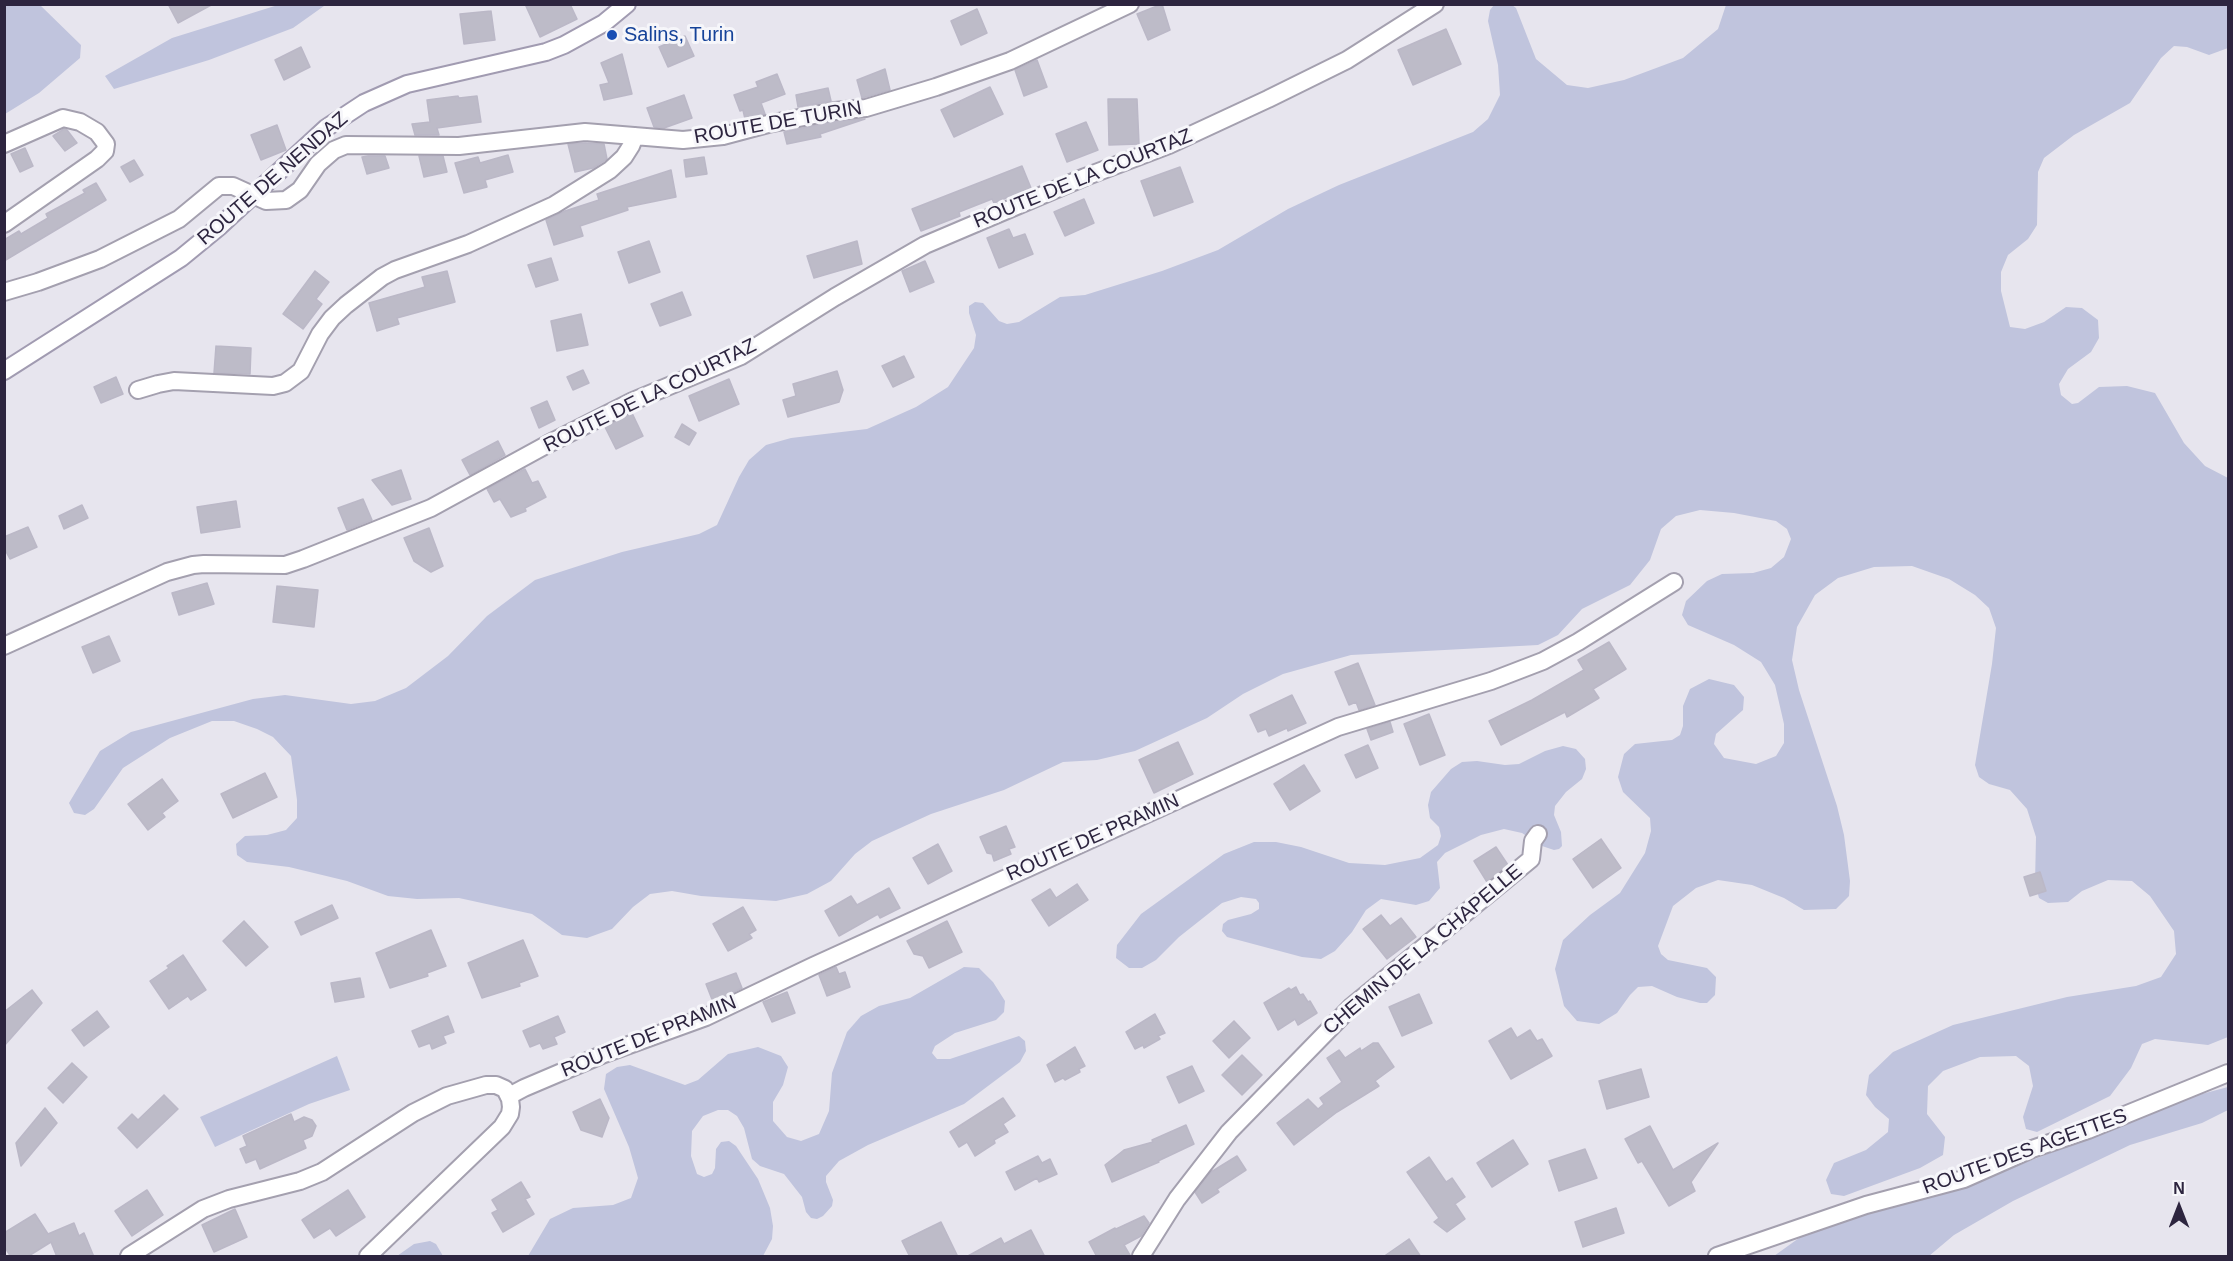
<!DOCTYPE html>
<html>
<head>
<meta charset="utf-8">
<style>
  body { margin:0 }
  #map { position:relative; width:2233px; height:1261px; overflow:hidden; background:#e7e5ee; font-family:Helvetica,sans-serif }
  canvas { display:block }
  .frame { position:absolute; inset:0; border:6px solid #2d253f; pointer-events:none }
  .north { position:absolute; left:2149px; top:1177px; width:60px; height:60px; -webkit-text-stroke:4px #f6f6fa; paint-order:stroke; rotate:0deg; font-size:16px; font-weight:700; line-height:24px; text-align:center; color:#2d253f }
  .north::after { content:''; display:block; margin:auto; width:21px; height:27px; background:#2d253f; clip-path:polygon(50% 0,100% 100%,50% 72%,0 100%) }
</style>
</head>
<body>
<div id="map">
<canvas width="2233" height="1261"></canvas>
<div class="frame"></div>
<div class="north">N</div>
</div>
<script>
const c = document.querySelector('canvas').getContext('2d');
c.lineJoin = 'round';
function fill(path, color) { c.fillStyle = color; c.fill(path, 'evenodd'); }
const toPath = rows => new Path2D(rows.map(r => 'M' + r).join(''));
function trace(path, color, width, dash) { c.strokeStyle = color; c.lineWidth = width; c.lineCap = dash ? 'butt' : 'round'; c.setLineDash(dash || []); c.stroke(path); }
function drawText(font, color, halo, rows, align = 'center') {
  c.font = font + ' Helvetica,sans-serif'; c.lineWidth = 6; c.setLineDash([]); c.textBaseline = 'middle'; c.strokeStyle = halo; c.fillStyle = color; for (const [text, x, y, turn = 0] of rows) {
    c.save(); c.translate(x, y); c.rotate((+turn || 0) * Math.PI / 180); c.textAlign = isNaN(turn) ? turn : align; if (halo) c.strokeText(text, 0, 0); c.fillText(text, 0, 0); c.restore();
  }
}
fill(toPath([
  [5,4,40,5,81,45,80,58,39,93,5,114],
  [323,4,324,6,293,28,209,60,114,89,105,76,172,38,278,5],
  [1494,5,1512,5,1516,8,1536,59,1567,85,1588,88,1624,80,1683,58,1718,29,1726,5,2228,5,2228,48,2209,55,2187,47,2174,46,2161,58,2130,103,2074,135,2044,158,2038,172,2037,225,2028,239,2008,255,2001,272,2001,291,2010,327,2025,329,2044,322,2066,307,2082,308,2098,320,2099,338,2091,352,2068,369,2059,384,2061,395,2072,404,2078,403,2099,387,2127,386,2155,393,2184,443,2205,466,2228,478,2228,1037,2208,1045,2155,1039,2142,1044,2131,1068,2110,1096,2037,1132,2026,1129,2023,1117,2033,1086,2029,1066,2016,1056,1980,1057,1943,1071,1928,1086,1927,1114,1945,1137,1943,1155,1920,1168,1844,1196,1831,1194,1826,1180,1834,1163,1866,1150,1888,1132,1889,1119,1875,1107,1866,1095,1869,1075,1893,1052,1953,1025,2067,997,2136,986,2161,977,2176,954,2174,931,2150,896,2132,881,2108,880,2082,891,2068,902,2048,903,2039,898,2035,883,2036,837,2027,809,2010,790,1989,784,1979,777,1975,765,1992,664,1996,628,1989,608,1975,595,1949,579,1912,566,1874,567,1838,578,1815,595,1797,627,1792,660,1799,690,1837,806,1844,835,1850,881,1849,896,1836,909,1804,910,1784,898,1752,885,1718,880,1696,888,1673,906,1658,946,1661,954,1668,960,1707,968,1716,977,1715,995,1707,1003,1700,1003,1677,997,1652,986,1638,987,1630,995,1617,1013,1599,1024,1577,1021,1564,1006,1555,969,1563,940,1590,915,1620,893,1645,853,1651,831,1650,818,1623,792,1618,777,1624,754,1635,744,1672,740,1680,735,1683,726,1683,706,1690,689,1709,679,1734,685,1744,697,1743,710,1716,734,1714,744,1724,758,1756,764,1776,756,1784,743,1784,724,1775,685,1761,662,1734,645,1688,625,1682,615,1686,601,1707,581,1722,574,1753,573,1771,568,1784,557,1791,539,1787,529,1776,521,1734,513,1700,510,1676,516,1661,529,1650,560,1630,585,1582,609,1558,635,1538,645,1351,655,1283,674,1243,694,1207,718,1135,751,1097,760,1063,762,1004,790,931,814,872,841,855,854,831,881,807,894,776,901,701,896,672,891,650,894,633,907,612,929,587,938,562,935,532,914,459,898,417,899,388,896,347,881,289,867,247,862,237,855,236,844,245,836,267,835,286,830,297,818,297,800,291,756,273,737,257,729,234,721,212,721,170,738,123,768,94,809,85,815,74,813,69,803,100,751,131,732,253,699,285,695,351,704,375,701,406,688,448,656,487,616,535,580,622,552,699,534,717,525,739,477,749,460,766,445,791,438,867,429,916,407,948,387,974,348,976,335,969,313,969,306,975,302,983,303,999,321,1007,324,1019,322,1060,297,1085,295,1162,271,1218,250,1288,209,1339,185,1473,132,1488,119,1500,95,1498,65,1488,21,1490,10],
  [1563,746,1576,749,1585,759,1586,769,1582,779,1566,792,1555,806,1554,815,1561,832,1562,846,1559,849,1554,850,1542,846,1522,833,1504,829,1481,835,1445,853,1437,862,1440,888,1429,901,1416,905,1381,899,1366,910,1352,932,1335,951,1321,959,1302,957,1227,937,1222,931,1223,924,1228,920,1251,914,1259,909,1259,903,1256,899,1241,897,1222,903,1179,937,1156,960,1142,968,1129,968,1116,958,1117,945,1141,914,1224,854,1254,842,1276,842,1301,847,1349,863,1385,865,1420,858,1438,845,1441,836,1439,827,1430,818,1428,805,1431,792,1451,769,1462,762,1477,761,1505,765,1519,764,1545,751],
  [964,967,979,968,993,982,1005,1001,1004,1012,996,1020,955,1033,935,1046,932,1053,937,1059,950,1059,1019,1036,1025,1041,1026,1051,1020,1062,964,1104,868,1145,839,1161,826,1176,826,1182,833,1200,832,1206,823,1216,817,1219,811,1218,806,1212,802,1197,784,1174,760,1166,752,1159,744,1128,737,1116,728,1110,718,1110,703,1116,692,1131,691,1156,697,1174,704,1177,712,1174,715,1168,716,1149,721,1142,729,1141,736,1146,758,1179,770,1208,773,1226,772,1239,763,1256,528,1256,550,1219,573,1208,613,1205,631,1198,638,1178,629,1147,604,1089,606,1074,617,1067,630,1065,685,1085,698,1080,728,1054,758,1047,781,1056,788,1067,783,1085,773,1102,773,1121,787,1137,801,1141,819,1134,829,1111,832,1073,847,1032,861,1016,879,1006,910,998],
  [337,1056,350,1090,309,1104,215,1147,200,1117],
  [2228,1087,2228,1110,2202,1123,2130,1145,2013,1201,1954,1235,1929,1256,1774,1256,1806,1233,1836,1221,1926,1198,2040,1157,2198,1095],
  [430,1241,436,1244,443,1256,397,1256,414,1244]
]), '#c0c4dd');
const building = toPath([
  [168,4,213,4,178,23,168,4],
  [525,4,570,4,577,19,540,37,525,4],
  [1162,4,1170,30,1148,40,1137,14,1162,4],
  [977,9,987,33,961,45,951,21,977,9],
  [491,11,495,40,464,44,460,14,491,11],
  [1446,29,1461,64,1413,85,1398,50,1446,29],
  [685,36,694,56,668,67,659,47,685,36],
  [301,47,310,67,284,80,275,60,301,47],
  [622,54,632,94,604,100,600,85,609,83,601,63,622,54],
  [1037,60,1047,87,1024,96,1015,70,1037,60],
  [885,69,890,90,862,98,857,80,885,69],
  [777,74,785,94,761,103,765,114,745,119,743,110,740,111,734,95,758,87,756,82,777,74],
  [990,87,1003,114,954,137,941,110,990,87],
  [828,88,831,101,798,107,796,95,828,88],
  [684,95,692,118,664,128,654,127,647,108,684,95],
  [458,96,459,98,477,96,481,122,437,128,439,135,415,135,412,124,430,122,427,100,458,96],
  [1108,99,1137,99,1139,144,1109,145,1108,99],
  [865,119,820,134,821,137,787,144,784,132,837,121,865,119],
  [1086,122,1098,150,1067,162,1056,134,1086,122],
  [277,125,286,150,261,160,251,135,277,125],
  [64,129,67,130,77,143,65,151,53,136,64,129],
  [585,143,604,144,607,159,593,168,575,172,568,144,585,143],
  [25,148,33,166,20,172,11,154,25,148],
  [508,155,513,172,485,180,487,187,464,193,455,163,478,157,480,163,508,155],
  [368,156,385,156,389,168,367,174,362,157,368,156],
  [419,156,443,156,447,172,424,177,419,156],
  [704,157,707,174,686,177,684,160,704,157],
  [134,160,143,175,130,182,121,167,134,160],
  [1022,166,1031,188,994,203,992,199,959,212,960,216,921,231,912,209,1022,166],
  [1180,167,1193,202,1154,216,1141,181,1180,167],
  [671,170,676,197,627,207,628,210,580,226,583,236,554,245,546,220,565,211,599,200,597,194,671,170],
  [96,183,106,200,4,261,4,240,19,231,21,234,48,218,46,214,85,193,83,190,96,183],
  [1084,199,1094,223,1065,236,1054,212,1084,199],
  [1009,229,1013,238,1025,234,1033,254,999,268,987,238,1009,229],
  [649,241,660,272,629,283,618,252,649,241],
  [857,241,862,264,814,278,807,256,857,241],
  [551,258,558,280,536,287,528,265,551,258],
  [925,261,934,282,910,292,902,271,925,261],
  [315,271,329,282,316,299,322,304,303,329,283,314,315,271],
  [447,271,455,302,397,318,399,324,377,331,369,303,425,287,422,277,447,271],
  [682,292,691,315,660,326,651,304,682,292],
  [581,314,588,345,557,351,551,321,581,314],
  [216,346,251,348,250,374,214,373,216,346],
  [904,356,914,377,893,387,882,366,904,356],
  [583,370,589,383,573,390,567,377,583,370],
  [837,371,843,390,839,402,788,417,783,400,796,396,793,384,837,371],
  [116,377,123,394,101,403,94,387,116,377],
  [729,379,739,404,699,421,689,396,729,379],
  [547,401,555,420,539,428,531,408,547,401],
  [632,413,643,436,616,449,605,427,632,413],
  [682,424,696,433,689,445,675,437,682,424],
  [498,441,505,455,470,475,462,460,498,441],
  [525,469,532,483,538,481,546,497,525,508,526,511,511,517,500,499,494,502,487,489,525,469],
  [401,470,411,499,392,505,372,480,401,470],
  [363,499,372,520,347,530,338,508,363,499],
  [236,501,240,527,201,533,197,507,236,501],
  [82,505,88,518,64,529,59,516,82,505],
  [28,527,37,547,10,559,4,548,4,537,28,527],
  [429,528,443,566,431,572,414,561,404,538,429,528],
  [207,583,214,604,179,615,172,593,207,583],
  [277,586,318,590,314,627,273,622,277,586],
  [109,636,120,661,93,673,82,647,109,636],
  [1609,642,1626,669,1593,689,1599,698,1567,717,1565,712,1501,745,1489,721,1532,700,1584,670,1578,660,1609,642],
  [1358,663,1375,705,1359,710,1356,702,1349,705,1335,672,1358,663],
  [1292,695,1306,723,1288,731,1287,728,1269,736,1266,729,1258,732,1250,715,1292,695],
  [1429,714,1445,755,1420,765,1404,724,1429,714],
  [1390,722,1393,732,1371,740,1367,729,1390,722],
  [1178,742,1193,774,1154,793,1139,760,1178,742],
  [1368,745,1378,768,1356,778,1345,755,1368,745],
  [1304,765,1320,791,1290,810,1274,784,1304,765],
  [265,773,277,797,233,818,221,794,265,773],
  [162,779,178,801,162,813,165,817,148,830,128,804,162,779],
  [1006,826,1015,847,1009,849,1011,854,994,861,992,854,987,853,980,837,1006,826],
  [1601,839,1621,868,1593,888,1573,859,1601,839],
  [938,844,952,871,928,884,913,858,938,844],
  [1496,847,1508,865,1487,882,1474,861,1496,847],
  [2040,872,2046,891,2030,896,2024,877,2040,872],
  [1077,884,1088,900,1049,926,1032,900,1050,889,1056,898,1077,884],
  [889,888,900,908,880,918,878,914,839,936,825,911,851,896,857,905,889,888],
  [332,905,338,918,301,935,295,922,332,905],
  [743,907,756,930,749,934,752,938,728,951,713,924,743,907],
  [1381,915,1390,926,1401,918,1416,937,1387,959,1363,929,1381,915],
  [244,921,268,947,246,966,223,941,244,921],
  [947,921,962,952,929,968,923,956,914,954,907,941,947,921],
  [431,930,446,966,427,973,428,976,390,988,376,953,431,930],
  [523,940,538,976,519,983,520,986,482,998,468,963,523,940],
  [183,955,206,990,191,1000,188,996,169,1009,150,981,169,968,167,966,183,955],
  [836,967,839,974,845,972,850,987,827,996,819,975,836,967],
  [736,973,742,988,713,1002,706,984,736,973],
  [360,978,364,997,335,1002,331,983,360,978],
  [1296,987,1300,995,1303,994,1308,1002,1310,1001,1317,1013,1298,1025,1295,1019,1278,1030,1264,1003,1289,988,1291,990,1296,987],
  [32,990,42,1003,4,1046,4,1012,32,990],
  [787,992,795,1013,772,1022,763,1002,787,992],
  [1419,994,1432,1023,1402,1036,1389,1007,1419,994],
  [97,1011,109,1027,84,1046,72,1030,97,1011],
  [1155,1014,1165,1033,1158,1036,1160,1039,1144,1048,1143,1045,1135,1049,1126,1032,1155,1014],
  [448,1016,454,1032,443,1036,446,1043,432,1049,430,1043,419,1047,412,1031,448,1016],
  [558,1016,565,1032,554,1037,557,1044,543,1049,540,1043,530,1047,523,1031,558,1016],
  [1234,1021,1250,1038,1229,1058,1213,1041,1234,1021],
  [1511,1028,1517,1038,1530,1030,1537,1041,1542,1039,1552,1056,1511,1079,1489,1041,1511,1028],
  [1373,1043,1378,1043,1394,1067,1375,1081,1379,1086,1337,1112,1294,1145,1277,1123,1308,1099,1318,1109,1324,1104,1320,1098,1342,1082,1327,1058,1339,1050,1345,1058,1360,1048,1361,1051,1373,1043],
  [1075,1047,1085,1066,1079,1069,1080,1072,1065,1080,1063,1078,1055,1082,1047,1065,1075,1047],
  [1242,1055,1262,1075,1242,1095,1222,1075,1242,1055],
  [72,1063,87,1077,63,1103,48,1088,72,1063],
  [1192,1066,1204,1091,1179,1103,1167,1077,1192,1066],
  [1641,1069,1649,1097,1607,1109,1599,1081,1641,1069],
  [164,1095,178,1109,137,1148,118,1128,132,1114,138,1120,164,1095],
  [1003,1098,1015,1116,1003,1124,1008,1132,994,1140,995,1143,975,1156,967,1142,959,1147,950,1132,1003,1098],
  [600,1099,609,1118,602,1137,581,1130,573,1112,600,1099],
  [45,1108,57,1123,21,1166,16,1143,45,1108],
  [291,1114,294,1122,304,1117,312,1120,316,1126,312,1136,303,1140,306,1148,260,1169,256,1159,246,1163,240,1149,247,1146,243,1136,291,1114],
  [1186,1125,1194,1144,1158,1161,1159,1162,1112,1182,1105,1165,1124,1150,1153,1142,1152,1140,1186,1125],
  [1650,1126,1673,1170,1718,1143,1691,1182,1695,1191,1669,1206,1642,1161,1638,1163,1625,1139,1650,1126],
  [1513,1140,1528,1164,1492,1187,1477,1163,1513,1140],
  [1585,1149,1597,1178,1559,1191,1549,1161,1585,1149],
  [1038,1156,1042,1163,1050,1159,1057,1174,1039,1182,1037,1178,1015,1190,1006,1172,1038,1156],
  [1237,1156,1246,1170,1217,1189,1219,1192,1202,1203,1195,1192,1211,1172,1237,1156],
  [1429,1157,1446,1182,1452,1178,1465,1197,1455,1204,1465,1219,1447,1232,1434,1222,1439,1218,1407,1172,1429,1157],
  [521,1182,530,1197,525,1199,534,1214,503,1232,492,1213,498,1210,492,1200,521,1182],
  [147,1190,163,1215,132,1236,115,1211,147,1190],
  [348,1190,365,1217,336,1236,330,1228,314,1238,302,1220,348,1190],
  [1616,1208,1624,1233,1583,1247,1575,1222,1616,1208],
  [235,1209,247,1237,214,1252,202,1225,235,1209],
  [35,1214,48,1234,74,1223,79,1236,84,1233,94,1257,57,1257,51,1242,27,1257,11,1257,4,1246,4,1233,35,1214],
  [1144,1216,1149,1223,1141,1236,1124,1245,1131,1257,1097,1257,1089,1242,1115,1228,1116,1229,1144,1216],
  [941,1222,958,1257,910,1257,902,1241,941,1222],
  [1031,1230,1045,1257,966,1257,1001,1238,1004,1244,1031,1230],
  [1409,1239,1421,1257,1383,1257,1409,1239]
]);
fill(building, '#bdbbc8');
trace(building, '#bbb8c7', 1.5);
const minor = toPath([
  [4,144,63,118,80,122,97,132,106,144,105,151,97,159,4,224],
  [4,292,38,282,100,259,179,219,219,186,233,186,266,201,286,200,300,190,318,164,334,150,346,145,459,146,585,132,683,140,723,136,768,124,835,111,866,108,936,87,1010,61,1130,4],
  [138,390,158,384,174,381,273,386,285,383,301,371,320,334,332,318,346,305,382,277,395,270,468,244,554,205,610,170,624,157,631,146,635,136],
  [4,646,167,572,193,565,204,564,285,565,303,559,431,508,548,444,633,401,741,356,835,297,925,245,1085,177,1169,145,1268,99,1347,60,1435,4],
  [509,1096,524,1088,604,1054,706,1017,813,966,1338,727,1491,681,1543,661,1578,642,1674,582],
  [1141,1256,1177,1199,1229,1132,1351,1007,1531,859,1533,841,1538,834]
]);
const tertiary = toPath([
  [129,1256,203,1209,229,1199,300,1181,322,1172,413,1113,447,1096,486,1085,496,1085,505,1089,510,1099,511,1107,510,1114,502,1127,368,1256],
  [1717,1256,1866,1205,1964,1179,2032,1149,2088,1130,2228,1073]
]);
const secondary = toPath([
  [4,371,181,258,220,226,326,128,364,103,407,84,546,52,564,45,604,23,627,4]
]);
trace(minor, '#a4a0af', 20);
trace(tertiary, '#a4a0af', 20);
trace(secondary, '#a19bb1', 20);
trace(minor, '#fff', 16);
trace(tertiary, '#fff', 16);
trace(secondary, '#fff', 16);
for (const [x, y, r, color] of [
  [612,35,6,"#1a4fb4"]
]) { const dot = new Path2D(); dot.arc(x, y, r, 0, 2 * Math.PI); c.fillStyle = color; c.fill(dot); trace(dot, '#f6f6fa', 2); }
drawText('20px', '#164399', '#f6f6fa', [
  ["Salins, Turin",624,35]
], 'left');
drawText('20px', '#2d253f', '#f6f6fa', [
  ["ROUTE DE TURIN",778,123,-10],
  ["ROUTE DE NENDAZ",273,179,-41],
  ["ROUTE DE LA COURTAZ",1083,179,-22],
  ["ROUTE DE LA COURTAZ",650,396,-26],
  ["ROUTE DE PRAMIN",1093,838,-24],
  ["CHEMIN DE LA CHAPELLE",1423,950,-40],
  ["ROUTE DE PRAMIN",649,1037,-22],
  ["ROUTE DES AGETTES",2025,1152,-20]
]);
</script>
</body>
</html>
